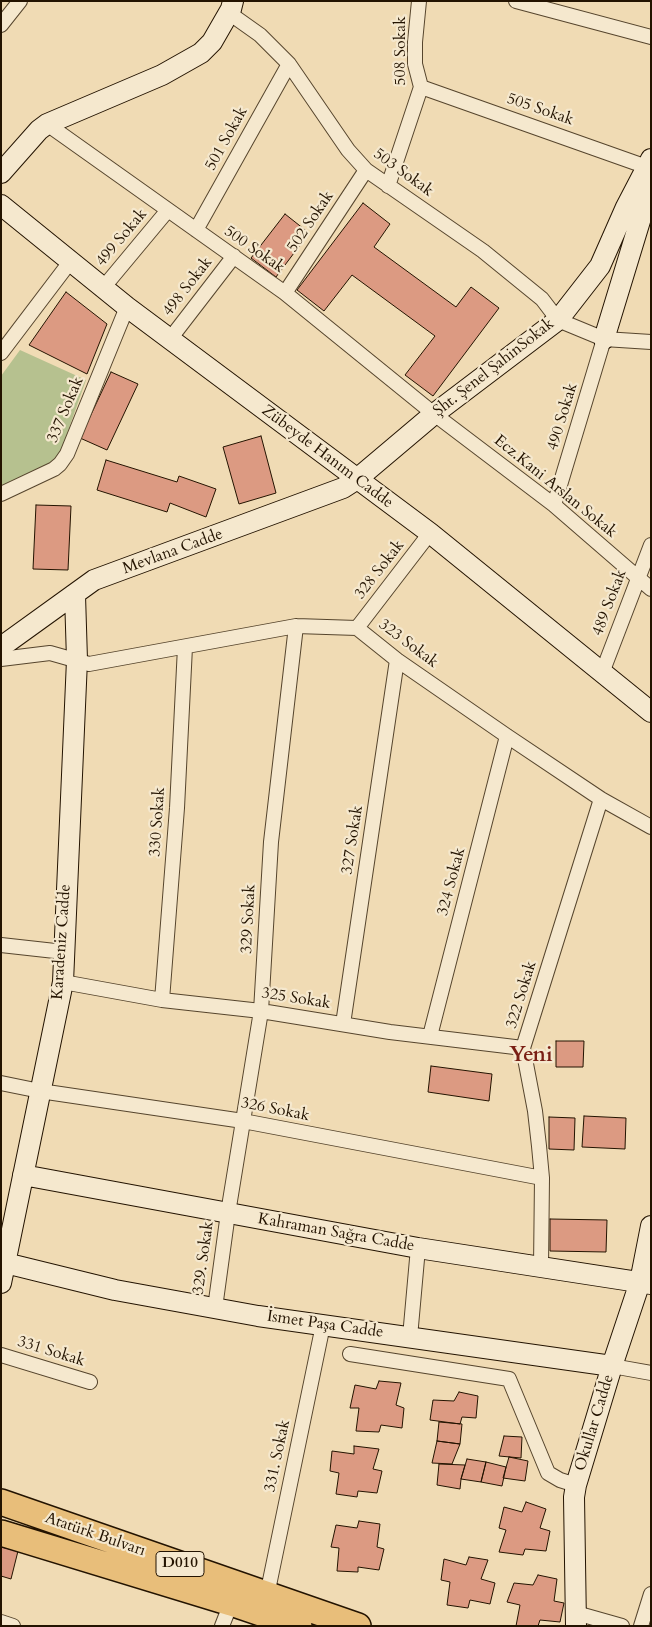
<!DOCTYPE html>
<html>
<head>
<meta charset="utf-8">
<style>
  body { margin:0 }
  #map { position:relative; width:652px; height:1627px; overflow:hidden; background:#f0dbb4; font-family:Cardo,serif }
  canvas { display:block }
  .frame { position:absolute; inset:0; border:2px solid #231300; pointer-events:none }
</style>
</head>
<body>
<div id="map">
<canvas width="652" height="1627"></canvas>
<div class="frame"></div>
</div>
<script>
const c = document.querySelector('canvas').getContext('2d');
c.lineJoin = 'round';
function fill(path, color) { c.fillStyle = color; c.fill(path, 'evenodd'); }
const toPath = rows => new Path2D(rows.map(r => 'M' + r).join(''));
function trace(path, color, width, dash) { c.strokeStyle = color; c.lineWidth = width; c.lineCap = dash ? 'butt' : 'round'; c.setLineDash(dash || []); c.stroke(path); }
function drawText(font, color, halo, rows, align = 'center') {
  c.font = font + ' Cardo,serif'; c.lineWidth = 4.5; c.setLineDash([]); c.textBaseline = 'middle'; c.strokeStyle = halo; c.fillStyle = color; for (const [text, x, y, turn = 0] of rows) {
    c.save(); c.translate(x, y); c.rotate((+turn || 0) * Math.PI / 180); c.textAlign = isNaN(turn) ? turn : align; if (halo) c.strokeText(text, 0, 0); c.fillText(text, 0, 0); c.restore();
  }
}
fill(toPath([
  [20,350,86,380,62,448,53,464,1,488,1,376]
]), '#b6c18f');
const building = toPath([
  [363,203,390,224,374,247,456,307,471,287,499,308,433,396,405,375,435,336,352,275,324,311,297,290,363,203],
  [285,214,309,233,276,277,251,258,285,214],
  [66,292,107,324,87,374,29,345,66,292],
  [111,372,138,384,107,450,80,438,111,372],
  [261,436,276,493,239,504,223,447,261,436],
  [106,460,177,482,179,476,216,489,206,517,170,503,167,512,97,490,106,460],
  [36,505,71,506,68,570,33,569,36,505],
  [556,1041,584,1041,583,1067,556,1067,556,1041],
  [431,1066,492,1074,489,1101,428,1092,431,1066],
  [584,1116,626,1118,625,1149,582,1147,584,1116],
  [549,1117,575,1118,574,1150,549,1149,549,1117],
  [550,1219,607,1220,606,1252,550,1251,550,1219],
  [379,1381,401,1383,396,1405,404,1408,402,1428,381,1425,379,1432,356,1431,359,1408,350,1408,355,1385,376,1389,379,1381],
  [459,1392,478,1396,476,1418,462,1417,460,1424,430,1420,433,1400,454,1401,459,1392],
  [439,1422,462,1424,460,1444,437,1441,439,1422],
  [504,1436,522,1437,521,1458,499,1456,504,1436],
  [437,1441,460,1444,452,1464,432,1463,437,1441],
  [354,1446,379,1449,373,1469,382,1471,377,1493,358,1491,357,1497,336,1494,339,1473,330,1471,332,1451,354,1454,354,1446],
  [509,1457,528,1461,525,1481,503,1478,509,1457],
  [467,1459,486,1462,481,1482,461,1479,467,1459],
  [486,1462,506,1467,502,1486,481,1482,486,1462],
  [439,1464,465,1465,461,1479,460,1489,437,1485,439,1464],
  [526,1502,546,1509,540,1528,550,1531,546,1551,525,1549,523,1555,499,1552,506,1530,499,1528,504,1507,522,1512,526,1502],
  [359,1521,380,1524,377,1547,384,1549,379,1570,358,1567,358,1572,337,1571,339,1548,331,1547,336,1525,357,1528,359,1521],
  [1,1547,18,1551,11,1579,1,1576,1,1547],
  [469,1557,488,1560,481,1579,495,1583,490,1604,470,1600,468,1608,447,1605,450,1582,441,1580,444,1559,466,1565,469,1557],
  [538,1575,557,1579,554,1601,564,1603,560,1622,540,1620,538,1626,516,1626,520,1605,507,1602,514,1583,533,1585,538,1575]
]);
fill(building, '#dc9a82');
trace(building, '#231300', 1);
const street = toPath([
  [516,1,651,37],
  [229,13,260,35,289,64,348,150,366,170,483,251,542,299,558,320,604,339,651,342],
  [1,25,20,1],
  [421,87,647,167],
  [47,124,285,293,434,414,554,505,651,589],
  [388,186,421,87,415,64,415,42,419,1],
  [196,230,289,64],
  [103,288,168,210],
  [285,293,366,170],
  [170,339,234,256],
  [1,353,70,262],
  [1,494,54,469,60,464,67,454,127,307],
  [554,505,604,339],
  [357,628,430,533],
  [1,659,50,653,89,664,296,626,357,628,397,660,507,736,601,799,651,827],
  [602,673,651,545],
  [1,945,64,952],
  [63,982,162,1000,261,1011,390,1032,523,1048],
  [162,1000,177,808,185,647],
  [343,1024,397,660],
  [430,1036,507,736],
  [1,1083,40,1091,243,1121,542,1178],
  [541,1267,542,1178,539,1146,535,1111,523,1048,601,799],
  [215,1308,228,1213,261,1011,271,842,296,626],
  [410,1337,418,1248],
  [350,1354,509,1379,548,1473,560,1480,576,1485],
  [1,1355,90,1382],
  [612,1366,651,1373],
  [267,1595,323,1325],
  [576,1613,622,1626],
  [1,1622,13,1626],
  [222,1626,231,1603],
  [641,1626,651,1594]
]);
const secondary = toPath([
  [1,173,39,130,47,124,162,75,201,53,212,42,231,9,233,1],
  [1,205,127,307,430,533,651,712],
  [604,339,643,211,651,192],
  [1,647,94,580,343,488,357,479,434,414,558,320,600,266,626,207,651,159],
  [23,1175,418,1248,651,1284],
  [1,1262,115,1290,258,1316,612,1366],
  [1,1283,63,982,77,660,75,595],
  [576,1626,574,1497,576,1485,612,1366,640,1282,651,1226]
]);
const highway = toPath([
  [1,1502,358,1626],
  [1,1533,231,1603,299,1626]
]);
trace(street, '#56452d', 16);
trace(secondary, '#231300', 22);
trace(highway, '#231300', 28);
trace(street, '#f5e8ce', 14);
trace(secondary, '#f5e8ce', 20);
trace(highway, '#e8be7a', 25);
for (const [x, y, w] of [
  [180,1564,48]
]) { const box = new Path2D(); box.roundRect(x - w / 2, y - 12.5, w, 25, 4); c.fillStyle = '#f5e8ce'; c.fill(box); trace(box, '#231300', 1); }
drawText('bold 15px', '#231300', null, [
  ["D010",180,1564]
]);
drawText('16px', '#231300', '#f5e8ce', [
  ["508 Sokak",401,51,-90],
  ["505 Sokak",540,110,19],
  ["501 Sokak",227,139,-61],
  ["503 Sokak",403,173,36],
  ["502 Sokak",311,222,-56],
  ["499 Sokak",122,238,-50],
  ["500 Sokak",254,250,35],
  ["498 Sokak",188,287,-52],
  ["Şht. Şenel ŞahinSokak",494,368,-38],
  ["337 Sokak",66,410,-67],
  ["490 Sokak",563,417,-73],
  ["Zübeyde Hanım Cadde",327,457,37],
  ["Ecz.Kani Arslan Sokak",555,487,39],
  ["Mevlana Cadde",173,552,-20],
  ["328 Sokak",380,570,-52],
  ["489 Sokak",610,603,-69],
  ["323 Sokak",408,644,37],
  ["330 Sokak",158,822,-86],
  ["327 Sokak",353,840,-81],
  ["324 Sokak",452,882,-75],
  ["329 Sokak",249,919,-87],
  ["Karadeniz Cadde",62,942,-86],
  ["322 Sokak",522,995,-73],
  ["325 Sokak",296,999,9],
  ["326 Sokak",275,1110,11],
  ["Kahraman Sağra Cadde",336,1233,10],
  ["329. Sokak",204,1258,-82],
  ["İsmet Paşa Cadde",325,1325,8],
  ["331 Sokak",51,1352,17],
  ["Okullar Cadde",595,1423,-73],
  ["331. Sokak",278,1456,-78],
  ["Atatürk Bulvarı",95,1535,19]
]);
drawText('bold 21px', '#7a1f14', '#f5e8ce', [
  ["Yeni",531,1056]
]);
</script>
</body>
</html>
